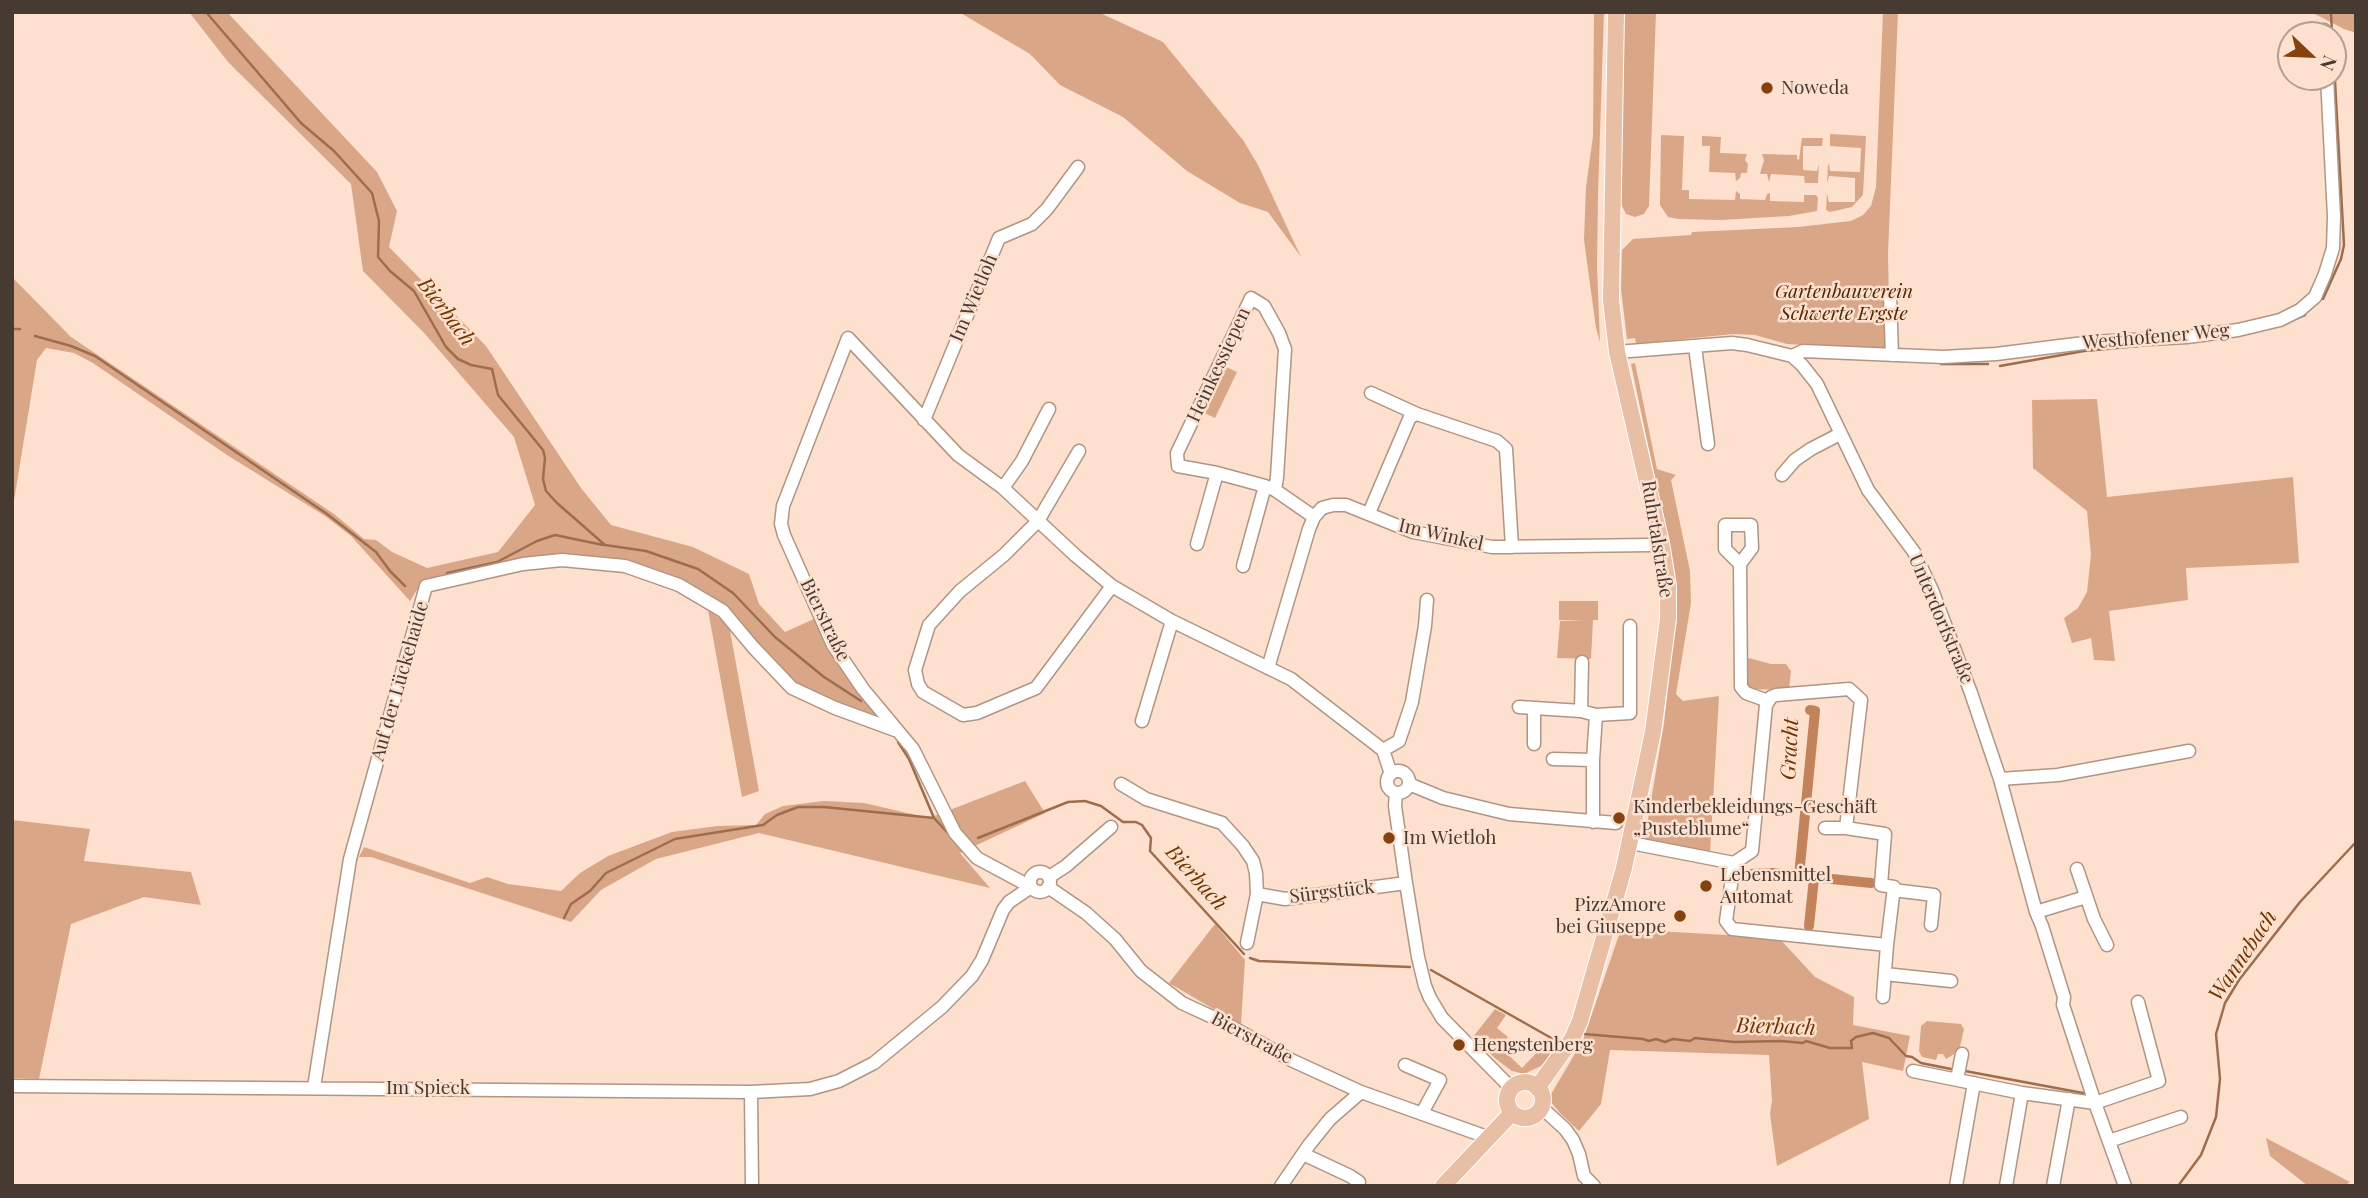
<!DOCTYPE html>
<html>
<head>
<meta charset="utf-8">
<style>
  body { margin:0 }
  #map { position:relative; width:2368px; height:1198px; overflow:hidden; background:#fde0ce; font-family:"Playfair Display",serif }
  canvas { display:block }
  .frame { position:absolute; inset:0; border:14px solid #463a33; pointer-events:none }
  .north { position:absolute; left:2277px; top:21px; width:70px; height:70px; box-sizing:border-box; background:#fde0ce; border:2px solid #b49e90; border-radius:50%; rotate:113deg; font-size:19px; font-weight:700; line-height:28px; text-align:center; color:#463a33 }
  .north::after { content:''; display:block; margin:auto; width:24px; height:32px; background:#84430e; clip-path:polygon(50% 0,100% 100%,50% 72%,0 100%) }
</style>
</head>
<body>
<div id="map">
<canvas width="2368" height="1198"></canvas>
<div class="frame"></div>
<div class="north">N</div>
</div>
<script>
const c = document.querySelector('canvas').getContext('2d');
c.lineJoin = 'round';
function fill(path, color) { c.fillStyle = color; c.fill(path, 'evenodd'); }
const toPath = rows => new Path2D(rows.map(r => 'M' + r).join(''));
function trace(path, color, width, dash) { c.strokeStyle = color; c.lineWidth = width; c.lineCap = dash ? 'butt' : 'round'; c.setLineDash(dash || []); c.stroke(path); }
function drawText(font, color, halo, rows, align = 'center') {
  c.font = font + ' "Playfair Display",serif'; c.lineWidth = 5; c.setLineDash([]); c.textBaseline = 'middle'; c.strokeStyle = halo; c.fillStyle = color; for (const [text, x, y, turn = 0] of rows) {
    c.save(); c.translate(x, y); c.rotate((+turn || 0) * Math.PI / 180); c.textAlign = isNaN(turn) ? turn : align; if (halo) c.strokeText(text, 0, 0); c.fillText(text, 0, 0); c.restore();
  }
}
fill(toPath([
  [189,12,227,12,377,172,397,211,389,247,486,346,581,488,611,525,693,547,749,574,759,604,785,632,814,619,840,668,876,712,870,718,795,685,769,657,680,583,564,556,439,580,417,590,410,601,351,536,325,516,227,455,93,363,74,353,46,348,37,360,12,513,12,277,71,337,334,514,364,539,376,540,392,552,427,568,498,552,535,505,514,437,425,334,363,271,351,184,228,62],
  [959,12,1098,12,1163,42,1243,140,1258,165,1301,257,1268,212,1240,203,1187,171,1123,117,1060,85,1030,54],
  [1594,12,1604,12,1598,194,1597,267,1600,342,1596,328,1584,240,1586,187,1593,136],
  [1624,12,1656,12,1649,206,1644,214,1635,217,1626,214,1620,202],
  [1883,12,1898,12,1888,254,1890,346,1886,350,1787,344,1755,335,1733,334,1636,344,1635,338,1627,339,1621,289,1622,250,1633,239,1691,235,1692,232,1798,227,1851,221,1863,215,1871,206,1876,187],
  [2311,12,2356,12,2356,33,2344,29],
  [1830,134,1866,136,1863,195,1852,207,1830,212,1826,210,1827,194,1829,202,1855,202,1855,178,1829,176,1827,183,1828,165,1829,164,1830,171,1860,172,1861,148,1830,146],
  [1661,135,1684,136,1682,190,1689,190,1689,199,1735,200,1736,191,1740,194,1740,199,1765,200,1767,194,1770,193,1770,201,1804,202,1804,195,1816,195,1818,198,1817,211,1789,216,1721,220,1678,219,1668,217,1660,205],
  [1702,136,1721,137,1720,153,1747,154,1745,160,1748,164,1747,173,1741,173,1740,178,1736,181,1735,173,1709,172,1710,146,1702,146],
  [1802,138,1823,138,1822,146,1803,146,1803,170,1817,171,1819,164,1818,183,1805,183,1804,176,1771,174,1769,182,1767,174,1760,174,1764,160,1762,154,1797,155,1797,159,1799,160],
  [1635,363,1657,469,1676,475,1671,480,1690,571,1691,603,1676,694,1683,701,1719,696,1710,854,1648,842,1645,837,1664,723,1677,607,1673,564,1631,364],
  [1222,365,1237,372,1215,418,1200,411],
  [2097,399,2107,497,2293,477,2299,563,2186,568,2188,600,2109,611,2115,661,2094,660,2091,638,2072,643,2064,618,2078,608,2087,592,2091,555,2087,511,2033,468,2032,400],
  [1559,601,1598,601,1598,620,1593,620,1591,659,1557,658,1560,621,1586,620,1559,620],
  [708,610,729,625,759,791,742,797],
  [1749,658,1771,664,1786,664,1791,671,1789,690,1750,689,1746,684,1746,663],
  [1025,781,1045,813,960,853,990,888,759,833,656,859,601,890,571,922,371,857,359,857,364,847,470,883,487,877,508,884,561,891,580,873,608,856,672,832,717,826,756,825,765,814,783,806,824,801,864,803,929,818],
  [12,820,90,829,84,861,191,872,201,905,144,897,71,924,39,1079,12,1078],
  [1215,924,1245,960,1241,1025,1169,983],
  [1621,929,1779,938,1815,977,1854,997,1853,1025,1910,1036,1903,1071,1862,1062,1869,1119,1777,1166,1770,1114,1772,1101,1769,1055,1610,1050,1601,1104,1579,1131,1560,1113,1551,1102,1550,1096,1583,1040],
  [1495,1009,1506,1015,1497,1028,1508,1037,1500,1047,1522,1068,1543,1046,1552,1053,1541,1066,1524,1074,1512,1071,1496,1059,1473,1037],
  [1927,1021,1961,1024,1964,1029,1959,1051,1946,1059,1943,1054,1938,1054,1936,1060,1922,1057,1919,1051,1921,1026],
  [2266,1138,2350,1182,2344,1186,2308,1186,2270,1156]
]), '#d9a788');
trace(toPath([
  [206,12,301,123,334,151,372,193,379,221,378,257,390,271,414,291,446,347,458,359,471,365,492,369,498,395,543,450,545,458,543,479,546,491,557,503,605,545,646,551,698,569,733,593,775,637,824,677,861,701],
  [2331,12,2332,35],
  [2323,299,2341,259,2344,245,2333,45],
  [2293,320,2305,315],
  [12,329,20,329],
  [35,336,71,346,95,356,327,514,376,552,390,571,405,586],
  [1941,364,1988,364],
  [2000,366,2084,351,2139,346],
  [447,573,497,562,537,541,555,535,603,545],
  [898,742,909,759,934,818,957,843],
  [978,838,1068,802,1085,801,1101,806,1123,822,1136,822,1142,825,1151,838,1150,851,1244,954],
  [564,918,571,904,590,891,606,873,675,839,763,825,777,815,798,807,824,807,934,818],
  [1250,958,1259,961,1410,967],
  [1431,970,1553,1039],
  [1584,1034,1643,1039,1649,1041,1656,1039,1665,1042,1673,1039,1690,1041,1695,1038,1734,1042,1781,1041,1803,1043,1806,1041,1830,1048,1852,1048,1851,1041,1856,1037,1873,1033,1889,1038,1906,1056,1912,1057,1921,1063,1951,1069],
  [1965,1071,2083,1093],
  [2178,1186,2201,1155,2216,1117,2220,1079,2216,1034,2225,1003,2239,980,2300,902,2356,842]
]), '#9e6d4e', 2.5);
trace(toPath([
  [1749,874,1773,873,1871,883],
  [1799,876,1815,711,1810,710],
  [1809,926,1814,878]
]), '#c3835a', 10);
const minor = toPath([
  [2324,30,2324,35],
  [1890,294,1892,355],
  [1695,347,1708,444],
  [1617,352,1732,343,1747,345,1792,356,1802,365,1817,384,1868,490,1914,552,1932,590,1971,693,2000,779,2036,912,2042,926,2064,997,2063,1005,2095,1103,2125,1186],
  [1792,356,1803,351,1943,357,1996,354,2092,342,2187,337,2238,330,2280,320,2300,310,2315,297,2325,274,2333,248,2334,217,2327,77],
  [1371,393,1417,414],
  [924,420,999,238,1032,224,1047,209,1078,167],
  [1079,451,1038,521,1004,555,960,591,929,625,915,670,918,684,923,692,963,715,977,713,1036,688,1112,586],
  [1782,475,1795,460,1811,449,1840,434],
  [1003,488,1022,461,1049,409],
  [1275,490,1277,477,1285,349,1279,333,1264,306,1251,298,1177,453,1178,466,1217,473,1265,486,1275,490,1314,517],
  [1369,513,1410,417,1417,414,1497,441,1506,449,1512,547],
  [1197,544,1217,473],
  [1740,564,1725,549,1725,525,1751,525,1752,548,1740,564,1741,687,1746,693,1768,701],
  [1243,566,1265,486],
  [1268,668,1309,529,1314,517,1322,508,1333,505,1346,505,1413,532,1492,547,1650,545],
  [1519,707,1581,711,1596,715],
  [1581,711,1582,662],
  [1142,721,1172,621],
  [1534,744,1534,709],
  [1383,750,1399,741,1412,702,1425,626,1427,600],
  [1553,759,1593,760],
  '1387 782a11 11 0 1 1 22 0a11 11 0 1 1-22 0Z',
  [2000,779,2058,775,2189,751],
  [1121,784,1146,799,1222,823,1243,846,1253,861,1256,873,1257,894,1247,943],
  [1409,784,1443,798,1509,814,1616,823],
  [1396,793,1395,806,1406,883,1418,957,1425,986,1430,998,1442,1018,1511,1088],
  [1593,822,1593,760,1596,715,1630,713,1630,626],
  [1825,828,1846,828],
  [1631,843,1734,863,1752,851,1766,705,1771,697,1776,695,1849,689,1861,700,1846,828,1885,834,1881,885,1894,887,1887,945,1732,929,1726,921,1734,863],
  [2077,869,2094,919,2107,945],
  '1030 882a10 10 0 1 1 20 0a10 10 0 1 1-20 0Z',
  [1049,877,1066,866,1111,827],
  [1048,887,1086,913,1115,939,1141,971,1182,1003,1221,1021,1291,1060,1361,1092,1487,1137],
  [1893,890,1934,895,1931,925],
  [1257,894,1285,899,1406,883],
  [2036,912,2086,897],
  [1885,974,1951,981],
  [1883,997,1887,945],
  [1405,1065,1440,1080,1422,1113],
  [1913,1071,2022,1093,2095,1103,2159,1081,2138,1002],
  [1957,1079,1962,1054],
  [12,1086,751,1092,810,1089,839,1081,874,1063,942,1007,972,976,982,960,1003,910,1009,902,1031,887,977,858,955,833,913,749,863,689,833,645,784,535,781,524,783,506,848,338,958,455,1003,488,1076,556,1112,586,1172,621,1291,679,1383,750,1391,774],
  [314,1087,350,859,426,586,523,564,562,560,625,566,679,585,723,611,753,647,792,688,835,708,895,730],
  [751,1092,752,1186],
  [1541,1107,1565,1129,1573,1140,1579,1154,1584,1176,1594,1186],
  [2109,1141,2181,1117],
  [1303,1154,1350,1176,1359,1182,1356,1186],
  [1281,1186,1309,1145,1330,1119,1361,1092],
  [1956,1186,1974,1083],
  [2006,1186,2022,1093],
  [2053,1186,2069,1099]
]);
const major = toPath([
  '1507 1100a18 18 0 1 1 36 0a18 18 0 1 1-36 0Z',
  [1537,1088,1572,1039,1580,1021,1624,868,1653,732,1668,619,1668,586,1661,543,1617,352,1611,300,1616,12],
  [1443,1186,1512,1113]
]);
trace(minor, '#b09584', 15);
trace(major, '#fff', 18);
trace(minor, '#fff', 12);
trace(major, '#e8bea4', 16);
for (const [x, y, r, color] of [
  [1767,88,7,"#84430e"],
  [1619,818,7,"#84430e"],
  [1389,838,7,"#84430e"],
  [1706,886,7,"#84430e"],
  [1680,916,7,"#84430e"],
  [1459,1045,7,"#84430e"]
]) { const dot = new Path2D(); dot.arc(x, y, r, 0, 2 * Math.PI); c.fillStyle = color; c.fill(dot); trace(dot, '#fde0ce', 2.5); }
drawText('19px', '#463a33', '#fde0ce', [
  ["Noweda",1781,88],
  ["Kinderbekleidungs-Geschäft",1633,807],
  ["„Pusteblume“",1633,829],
  ["Im Wietloh",1403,838],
  ["Lebensmittel",1720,875],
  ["Automat",1720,897],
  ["PizzAmore",1666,905,"right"],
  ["bei Giuseppe",1666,927,"right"],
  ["Hengstenberg",1473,1045]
], 'left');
drawText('italic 19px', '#502605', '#fde0ce', [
  ["Gartenbauverein",1844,292],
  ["Schwerte Ergste",1844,314]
]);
drawText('19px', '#463a33', '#fde0ce', [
  ["Im Wietloh",974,298,-67],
  ["Westhofener Weg",2156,337,-5],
  ["Heinkessiepen",1219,365,-65],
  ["Im Winkel",1441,535,13],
  ["Ruhrtalstraße",1657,539,81],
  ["Unterdorfstraße",1941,619,67],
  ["Bierstraße",825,620,64],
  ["Auf der Lückehaide",400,681,-74],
  ["Sürgstück",1332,892,-7],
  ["Bierstraße",1252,1038,28],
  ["Im Spieck",428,1088]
]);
drawText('italic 21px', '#703400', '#fde0ce', [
  ["Bierbach",446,312,53],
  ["Gracht",1790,749,-87],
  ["Bierbach",1196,878,48],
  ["Wannebach",2243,956,-56],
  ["Bierbach",1776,1027,2]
]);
</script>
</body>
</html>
